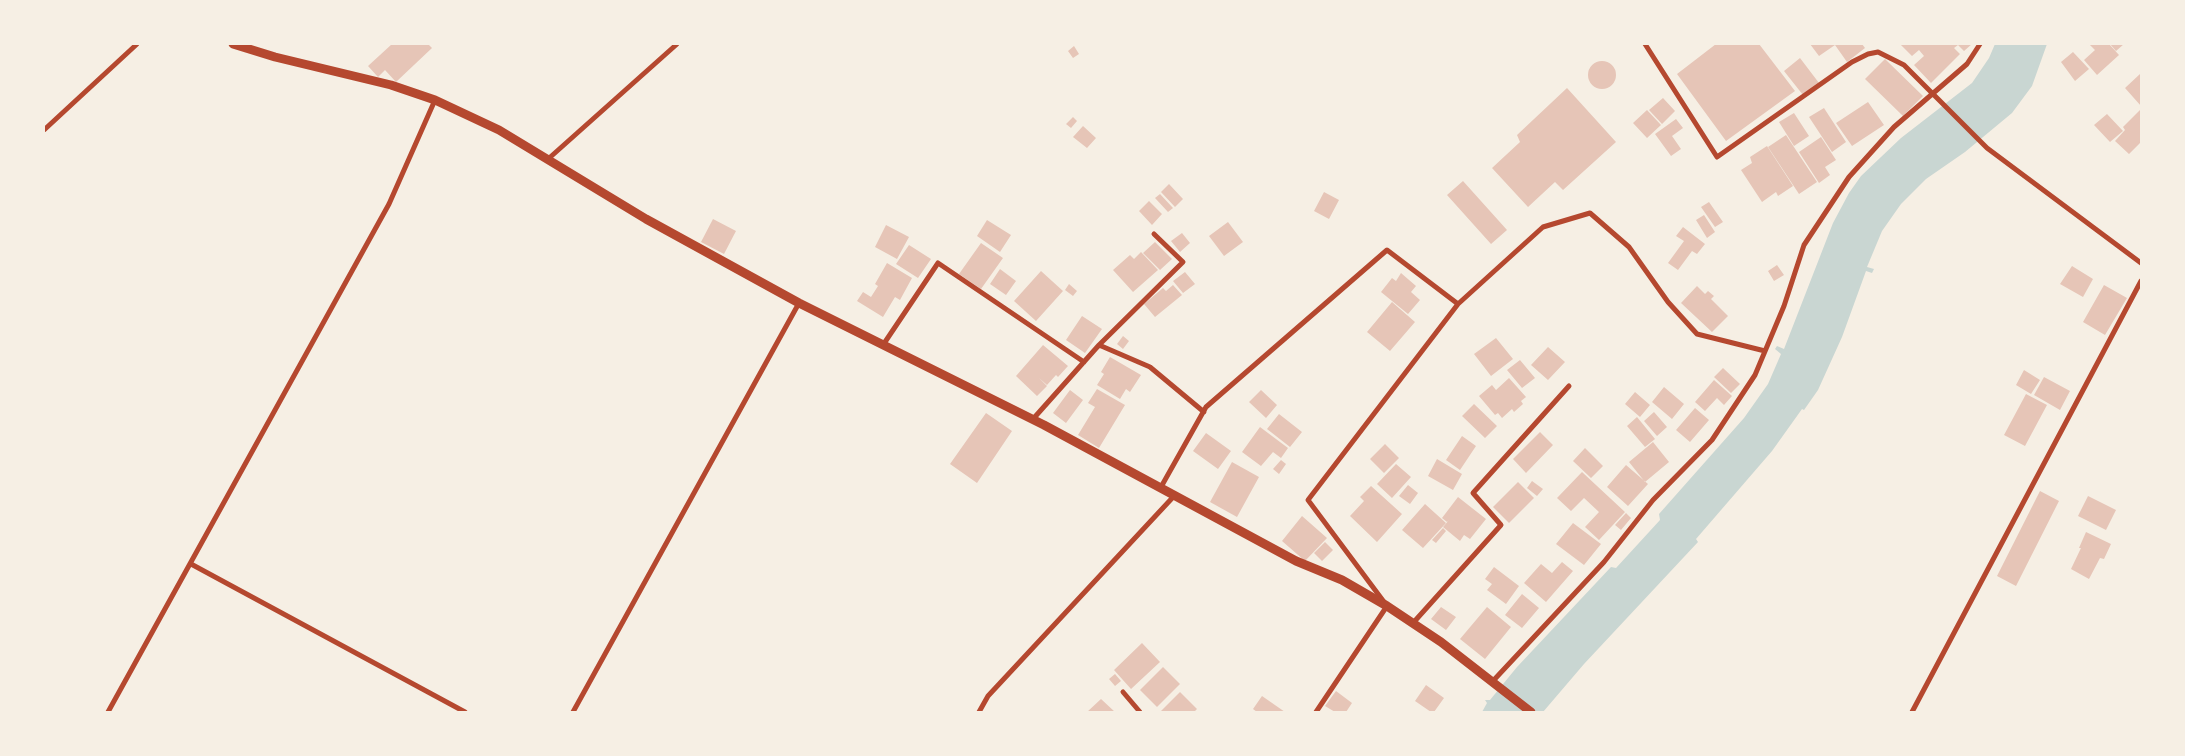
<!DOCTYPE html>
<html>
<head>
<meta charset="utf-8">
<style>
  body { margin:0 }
  #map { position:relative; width:2185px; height:756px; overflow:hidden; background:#f6efe4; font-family:Manrope,sans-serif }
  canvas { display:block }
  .frame { position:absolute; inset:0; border:45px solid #f6efe4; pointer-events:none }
</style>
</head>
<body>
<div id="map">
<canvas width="2185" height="756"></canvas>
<div class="frame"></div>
</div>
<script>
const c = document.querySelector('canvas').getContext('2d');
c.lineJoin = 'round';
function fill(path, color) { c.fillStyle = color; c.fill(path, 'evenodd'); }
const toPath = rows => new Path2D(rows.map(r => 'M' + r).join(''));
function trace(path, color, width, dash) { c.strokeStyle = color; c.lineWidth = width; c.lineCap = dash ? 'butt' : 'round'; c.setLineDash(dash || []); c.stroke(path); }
fill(toPath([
  [1995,44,2047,44,2032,86,2012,113,1965,152,1926,179,1901,204,1882,231,1867,267,1874,269,1872,273,1866,271,1842,337,1818,390,1804,410,1802,409,1772,451,1696,539,1698,542,1584,664,1543,712,1482,712,1487,703,1485,700,1490,700,1517,667,1611,567,1616,568,1660,520,1659,514,1744,418,1768,384,1781,354,1775,349,1777,346,1784,349,1833,223,1849,193,1861,176,1901,138,1972,83,1989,58]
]), '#c9d6d2');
fill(toPath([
  [392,44,428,44,432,48,396,82,385,70,378,77,368,66],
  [1716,44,1759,44,1795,91,1726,141,1677,74],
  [1810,44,1862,44,1865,48,1847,62,1835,45,1819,56],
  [1900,44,1972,44,1964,51,1958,45,1954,48,1960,54,1931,83,1914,65,1924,56,1919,50,1912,56],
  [2089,44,2109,44,2119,55,2097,75,2084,60,2095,50],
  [2110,44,2124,44,2116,51],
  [1074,46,1079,54,1073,58,1068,51],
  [2073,52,2089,69,2075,81,2061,62],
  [1800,58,1819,83,1803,95,1784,71],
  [1885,59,1923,96,1903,116,1865,79],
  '1588 75a14 14 0 1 1 28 0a14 14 0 1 1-28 0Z',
  [2140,74,2141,76,2141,106,2125,88],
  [1567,88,1616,142,1563,190,1555,182,1528,207,1492,168,1520,142,1517,135],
  [1663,98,1675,111,1662,124,1649,110],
  [1868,102,1884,125,1852,146,1836,123],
  [1824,108,1846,142,1832,152,1809,117],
  [1647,110,1661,125,1647,138,1633,123],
  [2140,110,2141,144,2140,143,2129,154,2115,141,2125,130,2123,127],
  [1794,113,1809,136,1794,146,1779,122],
  [2107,114,2123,131,2110,142,2094,125],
  [1073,117,1077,121,1071,128,1066,124],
  [1676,119,1683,128,1672,136,1681,149,1671,156,1655,134],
  [1083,126,1096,138,1087,148,1073,137],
  [1786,135,1817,182,1799,194,1768,147],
  [1821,137,1836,160,1825,167,1830,175,1819,183,1799,152],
  [1767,146,1793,186,1778,196,1776,192,1762,202,1741,170,1752,163,1750,157],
  [1463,181,1507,230,1491,244,1447,195],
  [1169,184,1183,199,1175,207,1161,192],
  [1324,192,1339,200,1329,219,1314,211],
  [1160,194,1173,208,1168,212,1155,198],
  [1149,201,1162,214,1152,225,1139,211],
  [1709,202,1723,222,1715,227,1701,207],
  [1704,215,1715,232,1707,238,1696,220],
  [713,219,736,231,724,254,701,242],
  [987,220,1011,235,1000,252,977,236],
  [1228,222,1243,242,1224,256,1209,236],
  [886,225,909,237,897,259,875,247],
  [1683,227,1705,244,1697,254,1692,251,1678,270,1668,263,1684,241,1676,236],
  [1182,233,1190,243,1180,252,1171,241],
  [1155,242,1172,259,1160,270,1143,253],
  [981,243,1003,258,981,289,959,274],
  [909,245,931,259,918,278,896,264],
  [1141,252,1158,270,1133,292,1113,270,1130,255,1134,259],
  [887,263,912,278,900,300,895,297,883,317,857,301,863,292,871,297,878,286,875,284],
  [1777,265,1784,275,1774,281,1768,271],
  [2072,266,2093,279,2083,297,2060,284],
  [1000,269,1016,281,1006,295,990,284],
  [1041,271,1063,291,1036,321,1014,301],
  [1185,272,1195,284,1183,293,1173,281],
  [1401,273,1416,286,1411,292,1420,300,1408,314,1381,292,1392,278,1396,281],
  [1069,284,1077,291,1073,296,1065,290],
  [1173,285,1182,295,1155,317,1144,304,1163,288,1166,291],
  [2104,285,2127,298,2105,335,2083,322],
  [1697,286,1705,294,1708,291,1714,296,1711,299,1728,316,1712,332,1681,303],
  [1392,302,1415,322,1390,351,1367,332],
  [1082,316,1102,329,1085,353,1066,340],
  [1123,336,1129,341,1123,349,1117,344],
  [1496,338,1513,359,1491,376,1474,354],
  [1043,345,1068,366,1058,377,1056,375,1047,385,1039,378,1047,386,1037,396,1016,376],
  [1548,347,1565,362,1548,380,1531,365],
  [1110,357,1141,375,1130,392,1126,389,1120,399,1097,385,1104,374,1101,372],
  [1520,360,1535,378,1522,388,1507,370],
  [1723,368,1740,384,1731,393,1714,377],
  [2024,370,2040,380,2031,394,2016,385],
  [2044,377,2070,391,2060,410,2034,395],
  [1509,378,1526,397,1521,401,1523,404,1514,412,1512,409,1502,418,1498,413,1495,415,1479,396,1492,385,1496,390],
  [1714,380,1732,396,1724,405,1717,398,1705,411,1695,402],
  [1664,387,1684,404,1672,419,1652,402],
  [1097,389,1125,405,1099,448,1078,435,1095,407,1088,403],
  [1070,390,1083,400,1066,423,1053,413],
  [1261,390,1277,405,1266,418,1249,402],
  [1635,392,1650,405,1640,417,1625,404],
  [2026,394,2047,405,2025,446,2004,435],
  [1474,404,1497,426,1485,438,1462,416],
  [1695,408,1709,420,1690,442,1676,430],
  [1654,412,1667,427,1657,436,1644,421],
  [986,413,1012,431,977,483,950,464],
  [1279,414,1302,432,1290,447,1267,429],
  [1637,417,1655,439,1645,447,1627,426],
  [1260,427,1288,448,1281,458,1273,452,1261,466,1242,452],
  [1540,432,1553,445,1526,473,1513,459],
  [1206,433,1231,451,1218,469,1193,451],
  [1462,436,1476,446,1460,470,1446,460],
  [1653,442,1669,462,1645,482,1629,462],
  [1385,444,1399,458,1384,473,1370,459],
  [1585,448,1603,466,1591,478,1573,461],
  [1437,459,1462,474,1453,490,1428,476],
  [1281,460,1286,464,1279,474,1273,469],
  [1232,462,1259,477,1237,517,1210,502],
  [1396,464,1411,477,1392,498,1377,484],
  [1626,465,1648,484,1628,506,1607,487],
  [1582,472,1625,512,1599,540,1585,527,1599,512,1584,498,1571,511,1557,498],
  [1532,481,1543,489,1537,496,1527,488],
  [1518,482,1534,498,1509,523,1493,507],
  [1408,485,1418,493,1410,504,1399,496],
  [1371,486,1402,514,1377,542,1350,516,1364,501,1360,497],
  [2040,491,2059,501,2016,586,1997,576],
  [2088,496,2116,510,2106,530,2078,516],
  [1458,497,1486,519,1470,539,1464,535,1460,541,1443,527,1449,520,1447,522,1442,518],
  [1425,504,1446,523,1423,548,1402,530],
  [1626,513,1631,518,1621,530,1615,525],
  [1302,516,1327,538,1305,561,1282,541],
  [1573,523,1601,544,1584,565,1556,544],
  [1443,528,1446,531,1436,543,1432,540],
  [2086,532,2111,544,2104,559,2100,558,2089,579,2071,569,2081,548,2079,548],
  [1325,542,1333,550,1322,561,1314,553],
  [1562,562,1573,571,1546,602,1524,583,1541,564,1552,573],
  [1494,567,1519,586,1506,604,1487,590,1492,584,1485,579],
  [1522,594,1539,608,1522,628,1505,615],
  [1441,607,1456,617,1446,630,1431,619],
  [1487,607,1511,627,1485,659,1460,639],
  [1142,643,1160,662,1131,689,1114,670],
  [1163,667,1180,684,1157,707,1140,690],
  [1115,674,1121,681,1115,686,1109,679],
  [1426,685,1444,698,1434,712,1431,712,1415,701],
  [1336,691,1352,703,1346,712,1335,712,1325,706],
  [1180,692,1197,709,1194,712,1160,712],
  [1262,696,1285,712,1257,712,1253,709],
  [1101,699,1115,712,1087,712]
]), '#e6c5b7');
trace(toPath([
  [1645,44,1717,157,1852,62,1868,54,1878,52,1904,65,1987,148,2141,263],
  [44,130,137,44],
  [547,160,677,44],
  [883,345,938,263,1084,362],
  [1099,345,1183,262,1154,234],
  [1033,419,1099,345,1150,367,1204,412],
  [1161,487,1206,407,1387,250,1458,304],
  [191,564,465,712],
  [1413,623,1501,525,1473,493,1569,386],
  [1492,682,1604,562,1653,500,1712,440,1755,375,1784,306,1804,245,1849,177,1894,127,1967,64,1980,44],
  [1123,692,1140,712],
  [108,712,389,204,435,100],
  [573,712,799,303],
  [979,712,988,696,1175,495],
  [1316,712,1387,606,1308,500,1458,304,1543,227,1590,213,1629,247,1668,302,1697,334,1765,351],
  [1912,712,2141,281]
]), '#b5482f', 5);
trace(toPath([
  [233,44,275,57,391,85,435,100,499,130,646,219,799,303,1044,425,1296,561,1342,580,1387,606,1441,642,1531,712]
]), '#b5482f', 9);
</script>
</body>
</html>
